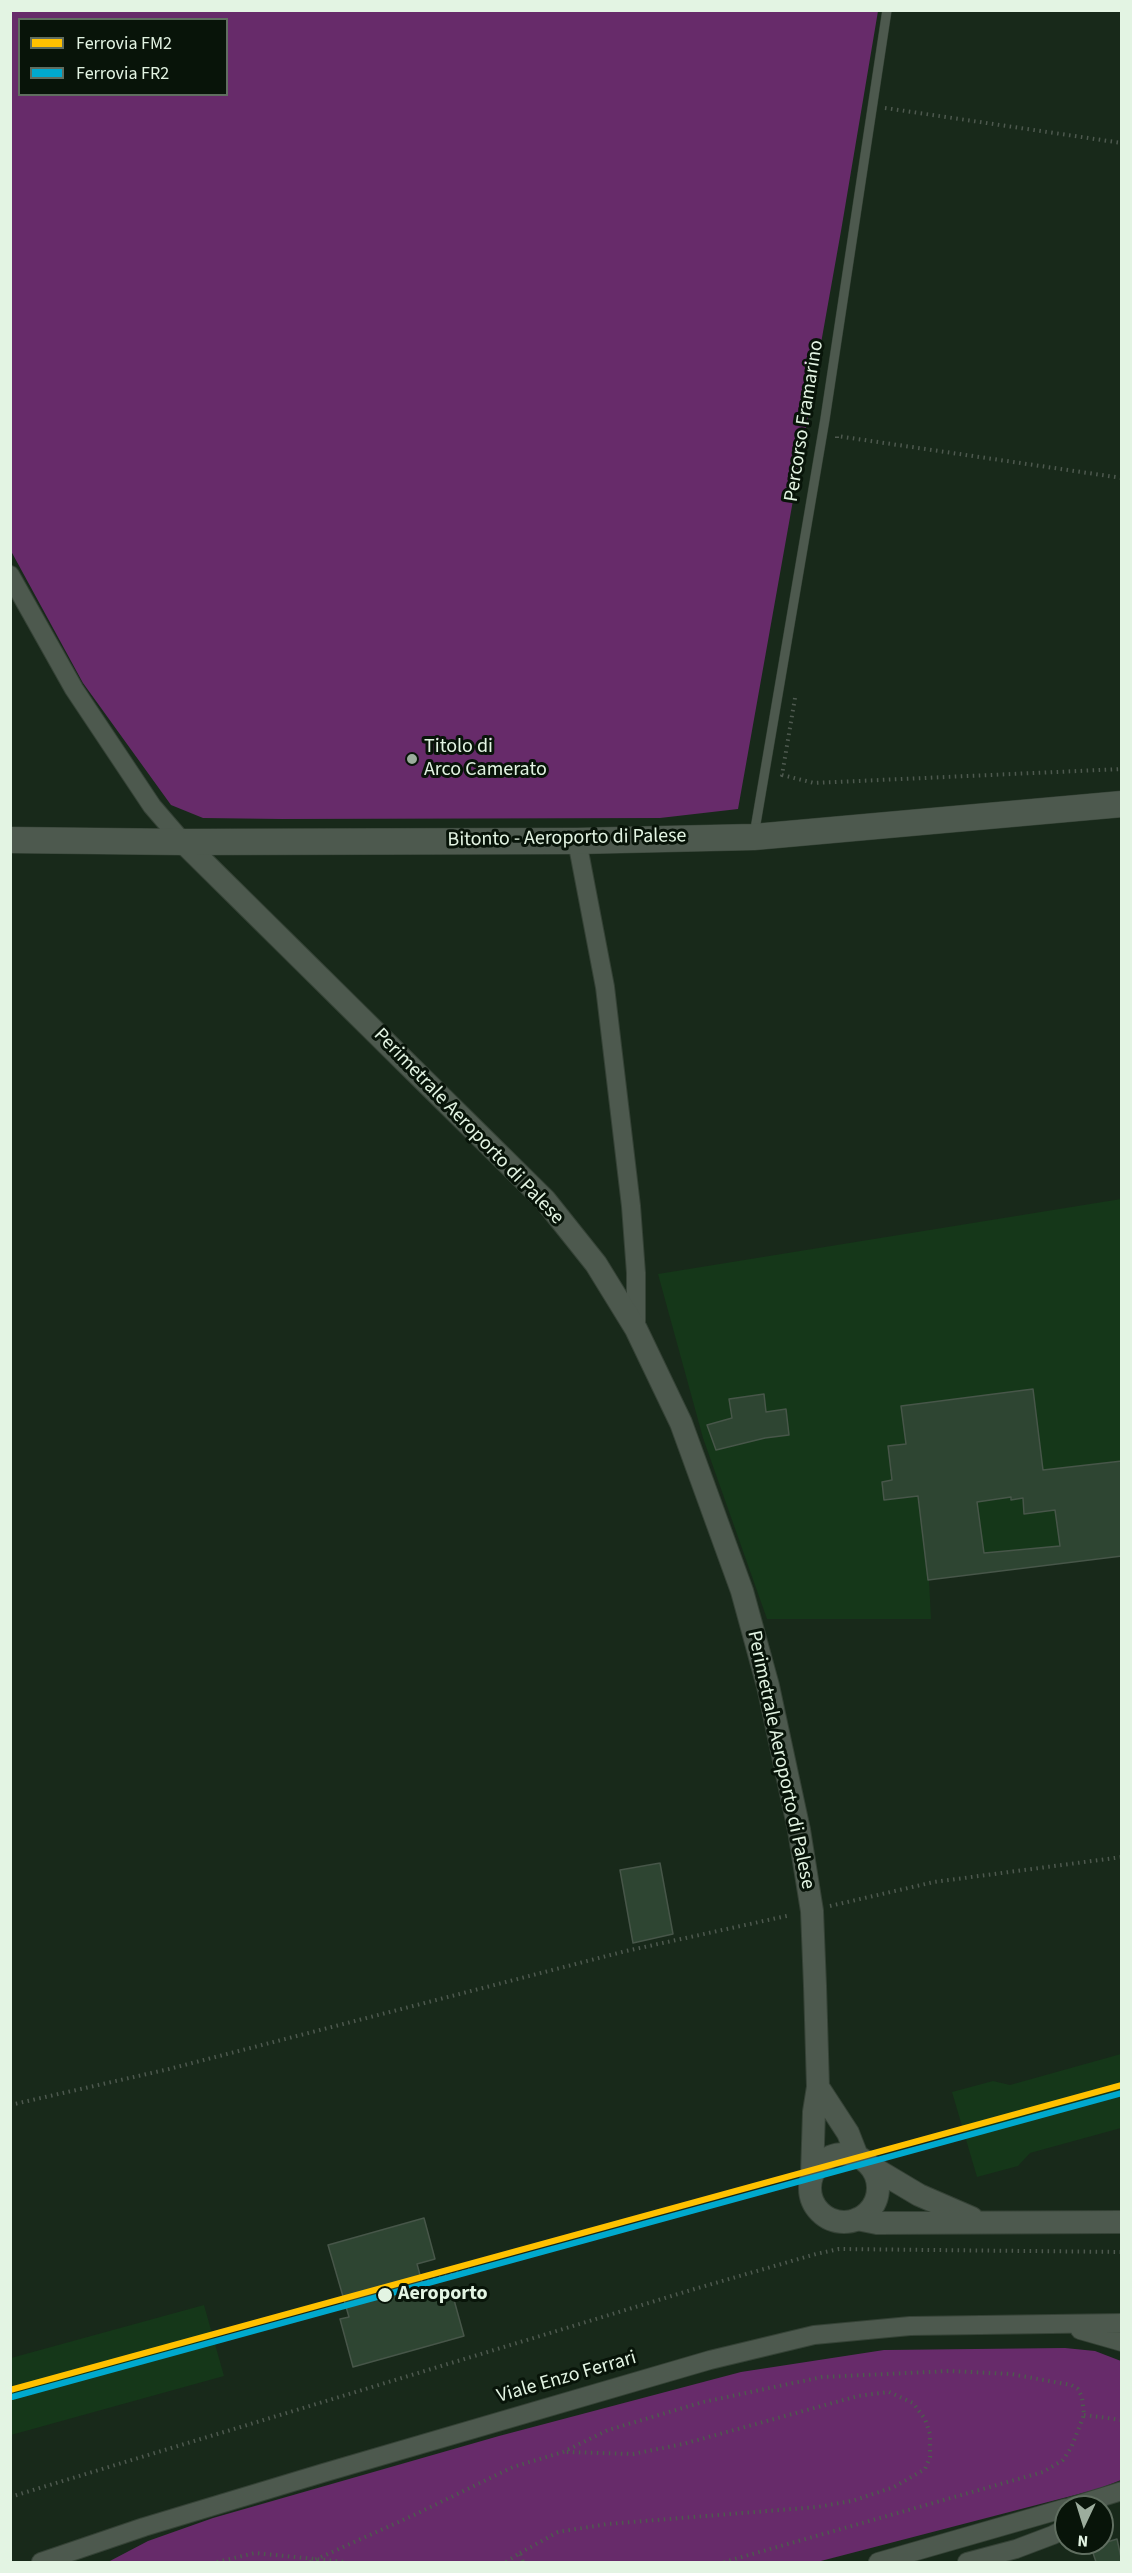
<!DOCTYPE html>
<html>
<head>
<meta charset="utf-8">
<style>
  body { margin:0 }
  #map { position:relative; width:1132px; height:2573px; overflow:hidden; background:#18291a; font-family:"Source Sans 3",sans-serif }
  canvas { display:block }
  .frame { position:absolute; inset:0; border:12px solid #e3f4e3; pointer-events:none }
  .legend { position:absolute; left:18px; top:18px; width:210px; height:78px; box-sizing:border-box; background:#081409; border:2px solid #606e60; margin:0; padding:8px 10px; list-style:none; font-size:18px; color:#e3f4e3 }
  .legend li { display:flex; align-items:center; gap:12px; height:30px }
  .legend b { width:30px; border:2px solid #606e60 }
  .north { position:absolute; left:1054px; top:2495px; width:60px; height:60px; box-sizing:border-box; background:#081409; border:2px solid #606e60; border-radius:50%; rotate:184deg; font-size:16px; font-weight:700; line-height:24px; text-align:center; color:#e3f4e3 }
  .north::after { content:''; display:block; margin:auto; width:21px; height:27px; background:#9cad9d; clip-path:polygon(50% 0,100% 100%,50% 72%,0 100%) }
</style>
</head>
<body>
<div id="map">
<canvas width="1132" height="2573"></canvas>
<div class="frame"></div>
<ul class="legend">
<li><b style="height:8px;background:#ffc100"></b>Ferrovia FM2</li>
<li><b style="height:8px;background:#00a9ce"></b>Ferrovia FR2</li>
</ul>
<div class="north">N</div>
</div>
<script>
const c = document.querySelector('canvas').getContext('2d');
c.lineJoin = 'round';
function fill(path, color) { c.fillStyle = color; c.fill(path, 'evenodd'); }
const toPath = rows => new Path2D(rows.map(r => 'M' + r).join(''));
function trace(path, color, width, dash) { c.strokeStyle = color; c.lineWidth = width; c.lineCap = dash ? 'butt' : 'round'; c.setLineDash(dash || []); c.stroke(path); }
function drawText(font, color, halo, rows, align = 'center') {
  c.font = font + ' "Source Sans 3",sans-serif'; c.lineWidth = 6; c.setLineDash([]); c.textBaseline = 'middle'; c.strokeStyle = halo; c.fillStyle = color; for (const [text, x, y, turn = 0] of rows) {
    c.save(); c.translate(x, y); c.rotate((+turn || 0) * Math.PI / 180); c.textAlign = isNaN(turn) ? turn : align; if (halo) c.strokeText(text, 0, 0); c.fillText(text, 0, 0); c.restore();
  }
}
fill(toPath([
  [1121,1199,1121,1556,929,1580,931,1619,767,1619,703,1438,658,1274],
  [1121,2054,1121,2128,1030,2153,1018,2166,977,2177,952,2092,993,2081,1010,2085],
  [204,2305,224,2376,11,2435,11,2358]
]), '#153719');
fill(toPath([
  [10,11,878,11,841,231,738,809,660,818,282,819,203,818,171,805,83,683,11,551],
  [20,20,226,20,226,94,20,94],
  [1065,2348,1095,2351,1121,2361,1121,2480,1098,2489,817,2562,108,2562,148,2541,213,2518,499,2436,741,2372,884,2350]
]), '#672b6a');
const building = toPath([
  [1033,1389,1043,1470,1122,1461,1122,1556,928,1580,918,1496,884,1500,882,1482,892,1480,888,1446,906,1444,901,1406,1033,1389],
  [1011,1497,1011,1500,1023,1498,1024,1514,1055,1510,1060,1546,984,1553,977,1502,1011,1497],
  [764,1394,766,1412,786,1409,789,1435,765,1438,716,1450,707,1425,732,1418,729,1399,764,1394],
  [660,1863,673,1934,633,1943,620,1870,660,1863],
  [424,2218,435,2259,417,2264,426,2297,451,2289,464,2336,353,2367,340,2319,349,2317,328,2245,424,2218],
  [1117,2539,1122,2562,1096,2562,1091,2547,1117,2539]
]);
fill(building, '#2e4532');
trace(building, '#475649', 1.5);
const service = toPath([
  [754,835,825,419,887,10]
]);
const minor = toPath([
  [10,575,74,689,152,806,183,842],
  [577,841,605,987,631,1206,636,1273,636,1329],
  [1080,2330,1122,2342],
  [1070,2507,1122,2491],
  [41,2562,144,2527,323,2473,710,2360,814,2335,910,2326,1122,2323],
  [878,2562,1066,2508],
  [967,2562,1016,2549,1053,2535,1066,2528]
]);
const tertiary = toPath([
  [183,842,545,1200,596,1264,636,1329,681,1423,742,1591,768,1686,799,1830,812,1911,815,1986,818,2087,814,2112,812,2175],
  [818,2087,848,2133,857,2156],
  '810 2188a34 34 0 1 1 68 0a34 34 0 1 1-68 0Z',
  [872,2167,919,2195,972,2218],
  [857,2219,877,2223,1122,2222]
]);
const secondary = toPath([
  [10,840,183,842,577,841,754,837,1122,804]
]);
trace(service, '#354236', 10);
trace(minor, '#354236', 20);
trace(tertiary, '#354236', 24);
trace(secondary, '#354236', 27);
trace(toPath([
  [885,108,1122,143],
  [837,438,837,436,1122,478],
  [795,698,782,775,814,783,1122,769],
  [830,1906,934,1882,1122,1857],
  [10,2105,169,2069,626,1951,791,1915],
  [422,2283,478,2268],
  [1084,2415,1122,2420],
  [10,2497,698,2288,816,2254,839,2249,1122,2252],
  [520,2553,558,2532,607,2524,817,2507,852,2501,894,2487,925,2469,930,2457,930,2434,925,2419,913,2403,889,2392,858,2396,683,2444,633,2454,566,2452],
  [217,2562,255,2553,345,2562],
  [310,2562,414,2515,513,2467,563,2452,608,2430,703,2402,822,2377,950,2371,1011,2374,1071,2385,1078,2389,1082,2397,1084,2415,1071,2448,1063,2460,1043,2472,724,2562],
  [506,2562,520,2553,523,2562]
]), '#4e594f', 4, [1.5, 4.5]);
trace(service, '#4d594e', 9);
trace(minor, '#4d594e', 18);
trace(tertiary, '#4d594e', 22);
trace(secondary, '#4d594e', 26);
trace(toPath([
  [10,2390,1122,2085]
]), '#ffc100', 6);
trace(toPath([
  [12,2397,1122,2093]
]), '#00a9ce', 6);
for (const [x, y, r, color] of [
  [412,759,6,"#9cad9d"],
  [385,2295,8,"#e3f4e3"]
]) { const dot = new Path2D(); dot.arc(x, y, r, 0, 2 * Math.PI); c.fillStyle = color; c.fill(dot); trace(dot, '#081409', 2); }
drawText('20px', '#e3f4e3', '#081409', [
  ["Percorso Framarino",805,421,-81],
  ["Bitonto - Aeroporto di Palese",567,839,-1],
  ["Perimetrale Aeroporto di Palese",468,1127,46],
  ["Perimetrale Aeroporto di Palese",780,1760,78],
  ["Viale Enzo Ferrari",567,2378,-16]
]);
drawText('20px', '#e3f4e3', '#081409', [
  ["Titolo di",424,748],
  ["Arco Camerato",424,771]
], 'left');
drawText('bold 20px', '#e3f4e3', '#081409', [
  ["Aeroporto",398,2295]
], 'left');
</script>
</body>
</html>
